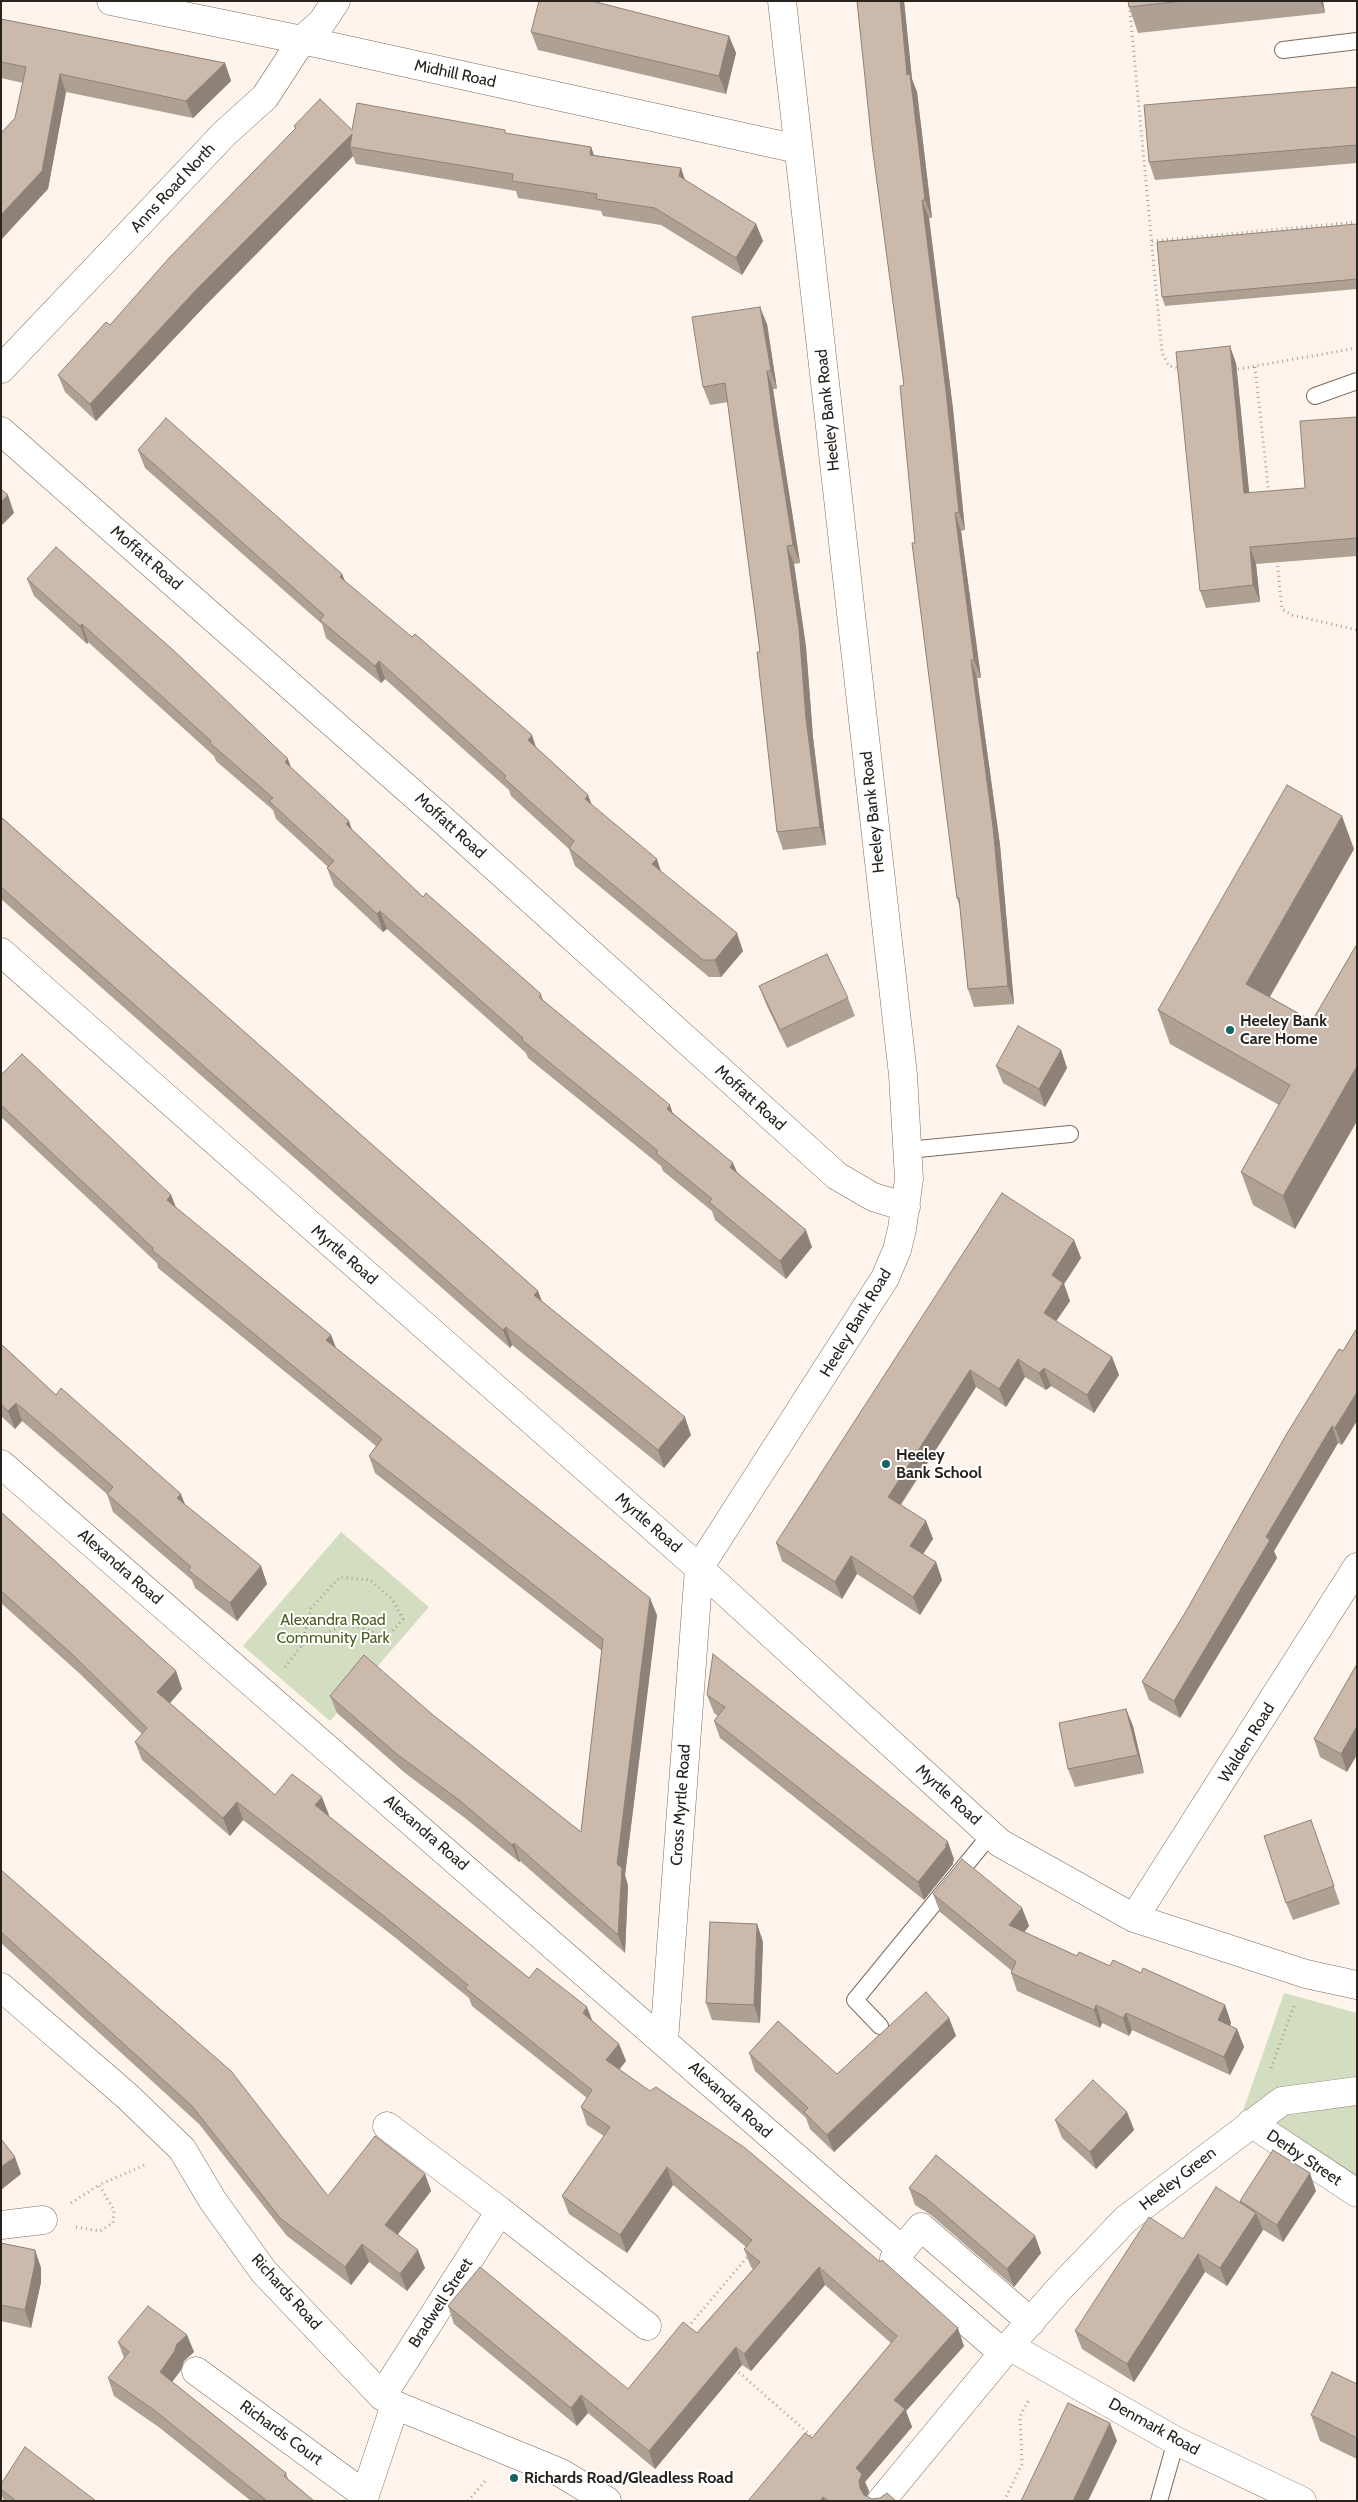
<!DOCTYPE html>
<html>
<head>
<meta charset="utf-8">
<style>
  body { margin:0 }
  #map { position:relative; width:1358px; height:2502px; overflow:hidden; background:#fef4eb; font-family:Cabin,sans-serif }
  canvas { display:block }
  .frame { position:absolute; inset:0; border:2px solid #29231d; pointer-events:none }
</style>
</head>
<body>
<div id="map">
<canvas width="1358" height="2502"></canvas>
<div class="frame"></div>
</div>
<script>
const c = document.querySelector('canvas').getContext('2d');
c.lineJoin = 'round';
function fill(path, color) { c.fillStyle = color; c.fill(path, 'evenodd'); }
const toPath = rows => new Path2D(rows.map(r => 'M' + r).join(''));
function trace(path, color, width, dash) { c.strokeStyle = color; c.lineWidth = width; c.lineCap = dash ? 'butt' : 'round'; c.setLineDash(dash || []); c.stroke(path); }
function drawText(font, color, halo, rows, align = 'center') {
  c.font = font + ' Cabin,sans-serif'; c.lineWidth = 4; c.setLineDash([]); c.textBaseline = 'middle'; c.strokeStyle = halo; c.fillStyle = color; for (const [text, x, y, turn = 0] of rows) {
    c.save(); c.translate(x, y); c.rotate((+turn || 0) * Math.PI / 180); c.textAlign = isNaN(turn) ? turn : align; if (halo) c.strokeText(text, 0, 0); c.fillText(text, 0, 0); c.restore();
  }
}
fill(toPath([
  [341,1532,429,1607,330,1721,243,1646],
  [1284,1993,1357,2013,1357,2207,1241,2117]
]), '#d3ddbf');
const lane = toPath([
  [1283,50,1357,41],
  [1315,396,1357,381],
  [908,1150,1070,1134],
  [880,2026,855,2000,991,1834],
  [1159,2501,1176,2441]
]);
const street = toPath([
  [111,1,302,40,798,149],
  [1,369,225,133,265,97,302,40,322,22,336,1],
  [1,431,444,821,837,1176,873,1197,906,1207],
  [1,952,699,1568,1000,1843,1134,1918,1306,1974,1357,1985],
  [1,1464,902,2250],
  [1134,1918,1357,1567],
  [664,2041,699,1568,885,1278,897,1250,902,1229,909,1179,903,1075,782,1],
  [1251,2123,1357,2193],
  [387,2126,500,2211],
  [1,2225,43,2220],
  [1009,2346,1176,2441,1302,2501],
  [1003,2353,894,2259,921,2227,1031,2322],
  [196,2371,365,2495,395,2405],
  [382,2396,500,2211,647,2326],
  [881,2501,1009,2346,1059,2289,1126,2219,1282,2101,1357,2091]
]);
const secondary = toPath([
  [1,1987,127,2096,182,2149,213,2201,264,2272,382,2396,395,2405,561,2473,607,2501]
]);
trace(lane, '#7c6c5f', 18);
trace(street, '#7c6c5f', 29);
trace(secondary, '#7c6c5f', 29);
trace(toPath([
  [1129,1,1162,353,1169,366,1180,368],
  [1152,241,1357,222],
  [1255,367,1269,495],
  [1233,370,1357,348],
  [1277,561,1282,609,1292,615,1357,630],
  [285,1667,302,1645,311,1608,340,1577,370,1580,392,1599,403,1619,386,1638,366,1629,343,1625,302,1645],
  [1271,2068,1294,2006],
  [71,2203,99,2185],
  [76,2227,100,2231,113,2223,114,2210,99,2185,147,2164],
  [688,2327,749,2255],
  [735,2369,815,2439],
  [468,2501,487,2479],
  [1004,2501,1022,2464,1020,2416,1030,2398]
]), '#a79f97', 3, [1, 4]);
trace(lane, '#fff', 16);
trace(street, '#fff', 28);
trace(secondary, '#fff', 28);
fill(toPath([
  [857,1,904,1,912,79,917,92,932,218,929,218,953,409,965,530,961,531,981,678,977,678,1000,845,1014,1004,974,1007,968,989,960,908,957,898,915,543,904,385],
  [1128,1,1323,1,1325,13,1138,33,1129,7],
  [1,19,225,63,231,81,193,118,66,92,48,189,15,118,23,83,1,78],
  [531,32,729,36,736,53,726,94,538,50],
  [1357,87,1357,163,1155,180,1149,162],
  [294,126,352,130,505,130,506,134,591,147,594,155,681,168,685,180,756,224,763,241,742,275,661,225,603,216,601,211,518,198,516,191,356,164,353,156,202,309,96,421,65,392,58,375,110,325,295,129],
  [1357,224,1357,289,1165,306,1162,297],
  [767,324,777,389,773,389,781,442,800,563,794,564,806,647,813,737,826,845,783,850,777,832,760,652,728,402,710,405,703,387],
  [1236,363,1249,493,1305,488,1357,417,1357,556,1256,564,1260,602,1206,608,1200,591],
  [138,450,342,574,345,581,537,748,588,795,592,806,743,951,721,977,709,977,575,866,569,849,511,796,509,790,385,679,381,683,326,638,322,624,145,468],
  [27,579,291,768,353,831,423,897,541,994,543,1000,673,1113,733,1163,737,1172,812,1247,786,1279,715,1220,712,1211,663,1171,661,1166,528,1058,526,1053,387,929,383,932,334,886,327,868,328,867,276,819,273,810,216,761,214,756,88,642,87,644,34,596],
  [1,817,538,1291,542,1301,691,1435,664,1468,512,1345,510,1348,1,899],
  [1354,849,1270,997,1312,1021,1357,944,1357,1121,1295,1229,1253,1205,1241,1172,1279,1105,1170,1044,1158,1010],
  [759,986,848,998,855,1016,787,1048,766,1004],
  [1061,1050,1067,1068,1045,1107,1003,1083,996,1066],
  [1,1075,171,1195,176,1208,331,1335,336,1348,657,1615,625,1875,628,1886,625,1953,520,1861,519,1862,465,1818,405,1773,337,1713,330,1696,433,1715,581,1832,602,1651,375,1473,369,1456,376,1446,158,1268,157,1263,1,1117],
  [1074,1240,1081,1258,1064,1284,1070,1301,1056,1321,1112,1357,1119,1375,1094,1413,1051,1386,1046,1390,1025,1377,1006,1407,976,1387,901,1505,926,1521,933,1539,923,1554,936,1562,942,1580,920,1615,857,1574,842,1599,782,1561,776,1543],
  [1,1344,56,1395,185,1505,261,1566,267,1584,237,1621,195,1588,192,1580,113,1512,107,1494,22,1421,15,1429,1,1416],
  [1339,1349,1342,1445,1338,1443,1274,1551,1277,1558,1180,1718,1149,1700,1142,1682,1185,1613],
  [1,1512,176,1671,182,1689,170,1703,275,1795,329,1815,328,1816,529,1978,592,2021,619,2044,626,2061,619,2070,964,2346,906,2411,912,2427,865,2482,869,2491,867,2496,872,2499,896,2501,748,2501,812,2438,891,2343,825,2285,751,2371,742,2365,655,2469,588,2413,577,2426,454,2324,448,2306,628,2389,697,2333,753,2269,751,2267,744,2249,746,2247,673,2185,627,2253,569,2214,562,2196,604,2136,587,2125,581,2107,587,2098,472,2006,469,1998,392,1935,243,1820,230,1836,142,1760,135,1742,142,1734,79,1673,1,1603],
  [1357,1664,1347,1772,1320,1757,1314,1739],
  [707,1695,954,1859,953,1862,953,1864,924,1900,720,1738,714,1721,718,1716,714,1713],
  [1126,1709,1133,1726,1144,1773,1075,1787,1068,1769],
  [1317,1838,1340,1904,1293,1920,1286,1903],
  [1,1870,328,2196,425,2174,431,2191,398,2234,425,2268,407,2291,369,2262,351,2285,287,2236,199,2124,1,1943],
  [933,1894,1022,1908,1029,1926,1024,1932,1077,1956,1110,1966,1141,1973,1225,2005,1231,2023,1230,2026,1237,2029,1244,2047,1230,2075,1132,2030,1129,2036,1102,2023,1100,2028,1017,1991,1011,1973,1012,1971,940,1912],
  [757,1924,763,1942,760,2023,712,2020,706,2003],
  [949,2018,956,2036,834,2152,810,2129,806,2118,755,2071,749,2053,837,2074],
  [1127,2112,1134,2130,1096,2169,1062,2138,1055,2120],
  [909,2188,1035,2236,1041,2253,1014,2287,931,2215,915,2205],
  [1316,2191,1283,2242,1262,2229,1263,2230,1227,2286,1205,2272,1134,2382,1082,2349,1075,2331,1183,2239,1240,2203,1240,2201],
  [1,2243,35,2250,41,2268,41,2282,31,2328,1,2321],
  [187,2335,194,2352,184,2361,181,2370,172,2382,286,2473,288,2479,314,2501,251,2501,160,2428,114,2396,108,2378,124,2358,118,2342],
  [1357,2384,1357,2459,1320,2441,1311,2415],
  [1,2484,96,2501,4,2501,1,2494]
]), '#afa094');
fill(toPath([
  [900,1,904,1,912,79,917,92,932,218,925,200,907,75],
  [1320,1,1323,1,1325,13],
  [729,36,736,53,726,94,719,76],
  [225,63,231,81,193,118,186,101],
  [60,74,66,92,48,189,1,240,1,215],
  [352,134,350,147,353,156,202,309,96,421,90,404,195,291],
  [591,147,597,165,590,155],
  [681,168,687,186,679,176],
  [922,200,929,218,953,409,965,530,959,512],
  [756,224,763,241,742,275,736,258],
  [760,307,767,324,777,389,771,371],
  [1230,346,1236,363,1251,510,1244,493],
  [767,371,773,389,781,442,800,563,793,545,774,424],
  [8,495,14,513,1,526,1,502],
  [955,513,961,531,981,678,974,660],
  [787,546,794,564,806,647,813,737,826,845,820,827,806,719],
  [1250,547,1256,564,1260,602,1253,585],
  [342,574,349,592,340,577],
  [82,624,88,642,87,644,80,626],
  [971,660,977,678,1000,845,1014,1004,1008,986],
  [379,661,385,679,381,683,375,666],
  [532,735,538,753,528,740],
  [288,759,294,776,285,762],
  [588,795,595,813,585,799],
  [1342,816,1354,849,1258,1017,1246,984],
  [349,821,355,839,346,824],
  [657,859,663,877,652,864],
  [380,911,387,929,383,932,377,914],
  [737,933,743,951,721,977,715,960],
  [1061,1050,1067,1068,1045,1107,1039,1089],
  [1357,1066,1357,1121,1295,1229,1283,1196],
  [670,1105,676,1123,667,1109],
  [733,1163,740,1181,730,1167],
  [171,1195,178,1213,167,1200],
  [806,1230,812,1247,786,1279,780,1261],
  [1074,1240,1081,1258,1064,1284,1070,1301,1050,1330,1044,1313,1052,1275],
  [538,1291,544,1309,534,1295],
  [506,1327,512,1345,510,1348,503,1330],
  [331,1335,338,1353,326,1340],
  [1112,1357,1119,1375,1094,1413,1087,1395],
  [1018,1359,1025,1377,1006,1407,999,1389],
  [1044,1368,1051,1386,1046,1390,1039,1373],
  [970,1370,976,1387,894,1514,888,1497],
  [1357,1392,1357,1421,1342,1445,1335,1428],
  [16,1403,22,1421,15,1429,8,1411],
  [685,1417,691,1435,664,1468,658,1450],
  [1332,1426,1338,1443,1274,1551,1277,1558,1180,1718,1174,1701,1266,1537],
  [181,1494,188,1512,177,1498],
  [926,1521,933,1539,917,1563,910,1546],
  [851,1556,857,1574,842,1599,835,1582],
  [936,1562,942,1580,920,1615,913,1597],
  [261,1566,267,1584,237,1621,230,1603],
  [650,1598,657,1615,625,1875,628,1886,625,1953,618,1935,617,1864],
  [176,1671,182,1689,164,1710,157,1692],
  [1126,1709,1133,1726,1144,1773,1138,1755],
  [1357,1726,1357,1755,1347,1772,1341,1754],
  [322,1797,329,1815,322,1823,315,1805],
  [237,1802,243,1820,230,1836,223,1818],
  [948,1842,954,1859,953,1862,953,1864,924,1900,918,1882],
  [514,1843,520,1861,519,1862,512,1845],
  [1022,1908,1029,1926,1016,1943,1009,1925],
  [757,1924,763,1942,760,2023,754,2005],
  [1096,2005,1102,2023,1100,2028,1094,2010],
  [1225,2005,1231,2023,1224,2038,1218,2020],
  [587,2007,594,2025,583,2013],
  [1126,2013,1132,2030,1129,2036,1123,2018],
  [949,2018,956,2036,834,2152,827,2135],
  [1237,2029,1244,2047,1230,2075,1224,2057],
  [619,2044,626,2061,612,2078,606,2060],
  [1127,2112,1134,2130,1096,2169,1090,2152],
  [15,2157,21,2174,1,2190,1,2167],
  [667,2167,673,2185,627,2253,620,2235],
  [1310,2173,1316,2191,1283,2242,1277,2225],
  [425,2174,431,2191,392,2242,385,2225],
  [1256,2213,1263,2230,1227,2286,1220,2268],
  [1035,2236,1041,2253,1014,2287,1007,2269],
  [362,2244,369,2262,351,2285,345,2267],
  [35,2250,41,2268,41,2282,31,2328,25,2310],
  [418,2250,425,2268,407,2291,400,2274],
  [1198,2254,1205,2272,1134,2382,1127,2364],
  [819,2267,825,2285,751,2371,744,2354],
  [958,2328,964,2346,906,2411,912,2427,865,2482,869,2491,866,2499,860,2488,856,2468,894,2400],
  [187,2335,194,2352,184,2361,181,2370,166,2390,160,2372,177,2344],
  [736,2347,742,2365,655,2469,649,2451],
  [581,2395,588,2413,577,2426,571,2408],
  [1110,2423,1117,2441,1088,2501,1073,2501],
  [823,2497,825,2501,820,2501]
]), '#8e8278');
const building = toPath([
  [539,1,592,1,729,36,719,76,531,32,539,1],
  [857,1,900,1,907,75,910,74,925,200,922,200,946,391,959,512,955,513,974,660,971,660,993,827,1008,986,968,989,959,898,957,898,912,543,915,543,900,386,904,385,872,145,857,1],
  [1128,1,1182,1,1129,7,1128,1],
  [1,19,225,63,186,101,60,74,42,171,1,215,1,133,15,118,26,67,1,62,1,19],
  [1357,87,1357,145,1149,162,1144,105,1357,87],
  [320,99,352,130,357,103,505,130,505,133,591,147,590,155,681,168,679,176,756,224,736,258,655,208,596,199,597,194,512,181,513,174,350,147,352,134,195,291,90,404,58,375,106,322,110,325,170,257,296,128,294,126,320,99],
  [1357,224,1357,279,1162,297,1157,242,1357,224],
  [760,307,771,371,767,371,774,424,793,545,787,546,799,629,806,719,820,827,777,832,757,652,760,652,725,383,703,387,692,317,760,307],
  [1230,346,1244,493,1305,488,1300,421,1357,417,1357,538,1250,547,1253,585,1200,591,1176,352,1230,346],
  [166,418,342,574,340,577,412,637,415,634,532,735,528,740,588,795,585,799,657,859,652,864,737,933,715,960,703,960,569,848,574,841,504,778,506,776,379,661,375,666,320,620,324,615,138,450,166,418],
  [1,489,8,495,1,502,1,489],
  [56,547,172,649,288,759,285,762,349,821,346,824,423,897,426,893,541,994,539,997,670,1105,667,1109,733,1163,730,1167,806,1230,780,1261,709,1202,712,1199,656,1153,658,1151,522,1040,523,1038,380,911,377,914,327,868,334,861,269,801,273,798,210,743,211,741,82,624,80,626,27,579,56,547],
  [1287,785,1342,816,1246,984,1312,1021,1357,944,1357,1066,1283,1196,1241,1172,1290,1085,1158,1010,1287,785],
  [1,817,538,1291,534,1295,685,1417,658,1450,506,1327,503,1330,1,887,1,817],
  [827,954,848,998,780,1030,759,986,827,954],
  [1018,1026,1061,1050,1039,1089,996,1066,1018,1026],
  [22,1054,171,1195,167,1200,331,1335,326,1340,650,1598,617,1864,622,1868,618,1935,514,1843,512,1845,459,1800,398,1755,330,1696,364,1655,433,1715,581,1832,603,1639,369,1456,382,1439,152,1250,153,1248,1,1105,1,1075,22,1054],
  [1002,1193,1074,1240,1052,1275,1063,1283,1044,1313,1112,1357,1087,1395,1044,1368,1039,1373,1018,1359,999,1389,970,1370,888,1497,926,1521,910,1546,936,1562,913,1597,851,1556,835,1582,776,1543,1002,1193],
  [1357,1328,1357,1392,1335,1428,1332,1426,1266,1537,1270,1540,1174,1701,1142,1682,1185,1613,1286,1435,1339,1349,1343,1351,1357,1328],
  [1,1344,56,1395,61,1388,181,1494,177,1498,261,1566,230,1603,188,1570,191,1567,107,1494,113,1487,57,1438,16,1403,8,1411,1,1404,1,1344],
  [1,1512,176,1671,157,1692,275,1795,292,1774,322,1797,315,1805,529,1978,537,1968,587,2007,583,2013,619,2044,606,2060,650,2091,656,2087,745,2148,880,2262,882,2260,958,2328,894,2400,905,2409,856,2468,862,2474,859,2481,860,2488,864,2495,872,2499,880,2498,887,2493,896,2501,829,2501,823,2497,820,2501,748,2501,805,2433,812,2438,897,2336,819,2267,744,2354,736,2347,649,2451,581,2395,571,2408,448,2306,480,2267,628,2389,683,2322,697,2333,760,2262,744,2249,752,2240,667,2167,620,2235,562,2196,610,2127,581,2107,592,2090,465,1988,468,1985,385,1917,237,1802,223,1818,135,1742,147,1728,73,1655,1,1591,1,1512],
  [713,1654,948,1842,945,1845,947,1846,918,1882,714,1721,725,1707,707,1695,713,1654],
  [1357,1664,1357,1726,1341,1754,1314,1739,1357,1664],
  [1126,1709,1138,1755,1068,1769,1059,1723,1126,1709],
  [1311,1820,1334,1886,1286,1903,1264,1836,1311,1820],
  [962,1859,1022,1908,1009,1925,1077,1956,1079,1952,1110,1966,1113,1960,1141,1973,1143,1968,1225,2005,1218,2020,1237,2029,1224,2057,1126,2013,1123,2018,1096,2005,1094,2010,1011,1973,1016,1962,933,1894,962,1859],
  [1,1870,231,2071,328,2196,375,2136,425,2174,385,2225,418,2250,400,2274,362,2244,345,2267,280,2218,192,2106,1,1932,1,1870],
  [710,1922,757,1924,754,2005,706,2003,710,1922],
  [926,1992,949,2018,827,2135,804,2112,808,2108,749,2053,778,2021,837,2074,926,1992],
  [1093,2080,1127,2112,1090,2152,1055,2120,1093,2080],
  [1,2139,15,2157,1,2167,1,2139],
  [1273,2150,1310,2173,1277,2225,1240,2201,1273,2150],
  [936,2155,1035,2236,1007,2269,925,2197,909,2188,936,2155],
  [1216,2187,1256,2213,1220,2268,1198,2254,1127,2364,1075,2331,1149,2217,1183,2239,1216,2187],
  [1,2243,35,2250,35,2264,25,2310,1,2305,1,2243],
  [148,2306,187,2335,177,2344,174,2352,160,2372,286,2473,284,2476,314,2501,267,2501,154,2410,108,2378,129,2352,118,2342,148,2306],
  [1332,2372,1357,2384,1357,2438,1311,2415,1332,2372],
  [1068,2403,1110,2423,1073,2501,1021,2501,1068,2403],
  [25,2447,96,2501,16,2501,1,2489,1,2484,25,2447]
]);
fill(building, '#cbbaac');
trace(building, '#8e8278', 1);
for (const [x, y, r, color] of [
  [1230,1030,5,"#146466"],
  [886,1464,5,"#146466"],
  [514,2478,5,"#146466"]
]) { const dot = new Path2D(); dot.arc(x, y, r, 0, 2 * Math.PI); c.fillStyle = color; c.fill(dot); trace(dot, '#fff', 2); }
drawText('16px', '#29231d', '#fff', [
  ["Midhill Road",455,74,12],
  ["Anns Road North",173,188,-47],
  ["Heeley Bank Road",828,410,-96],
  ["Moffatt Road",146,558,41],
  ["Heeley Bank Road",873,812,-96],
  ["Moffatt Road",450,826,42],
  ["Moffatt Road",750,1098,42],
  ["Myrtle Road",344,1255,41],
  ["Heeley Bank Road",856,1323,-59],
  ["Myrtle Road",648,1523,41],
  ["Alexandra Road",120,1567,41],
  ["Walden Road",1247,1743,-58],
  ["Myrtle Road",948,1795,42],
  ["Cross Myrtle Road",681,1805,-86],
  ["Alexandra Road",426,1833,41],
  ["Alexandra Road",730,2100,42],
  ["Derby Street",1304,2158,34],
  ["Heeley Green",1178,2179,-38],
  ["Richards Road",286,2292,48],
  ["Bradwell Street",441,2303,-57],
  ["Denmark Road",1154,2427,29],
  ["Richards Court",281,2433,36]
]);
drawText('bold 16px', '#29231d', '#fff', [
  ["Heeley Bank",1240,1021],
  ["Care Home",1240,1039],
  ["Heeley",896,1455],
  ["Bank School",896,1473],
  ["Richards Road/Gleadless Road",524,2478]
], 'left');
drawText('16px', '#4d5c1f', '#fff', [
  ["Alexandra Road",333,1620],
  ["Community Park",333,1638]
]);
</script>
</body>
</html>
